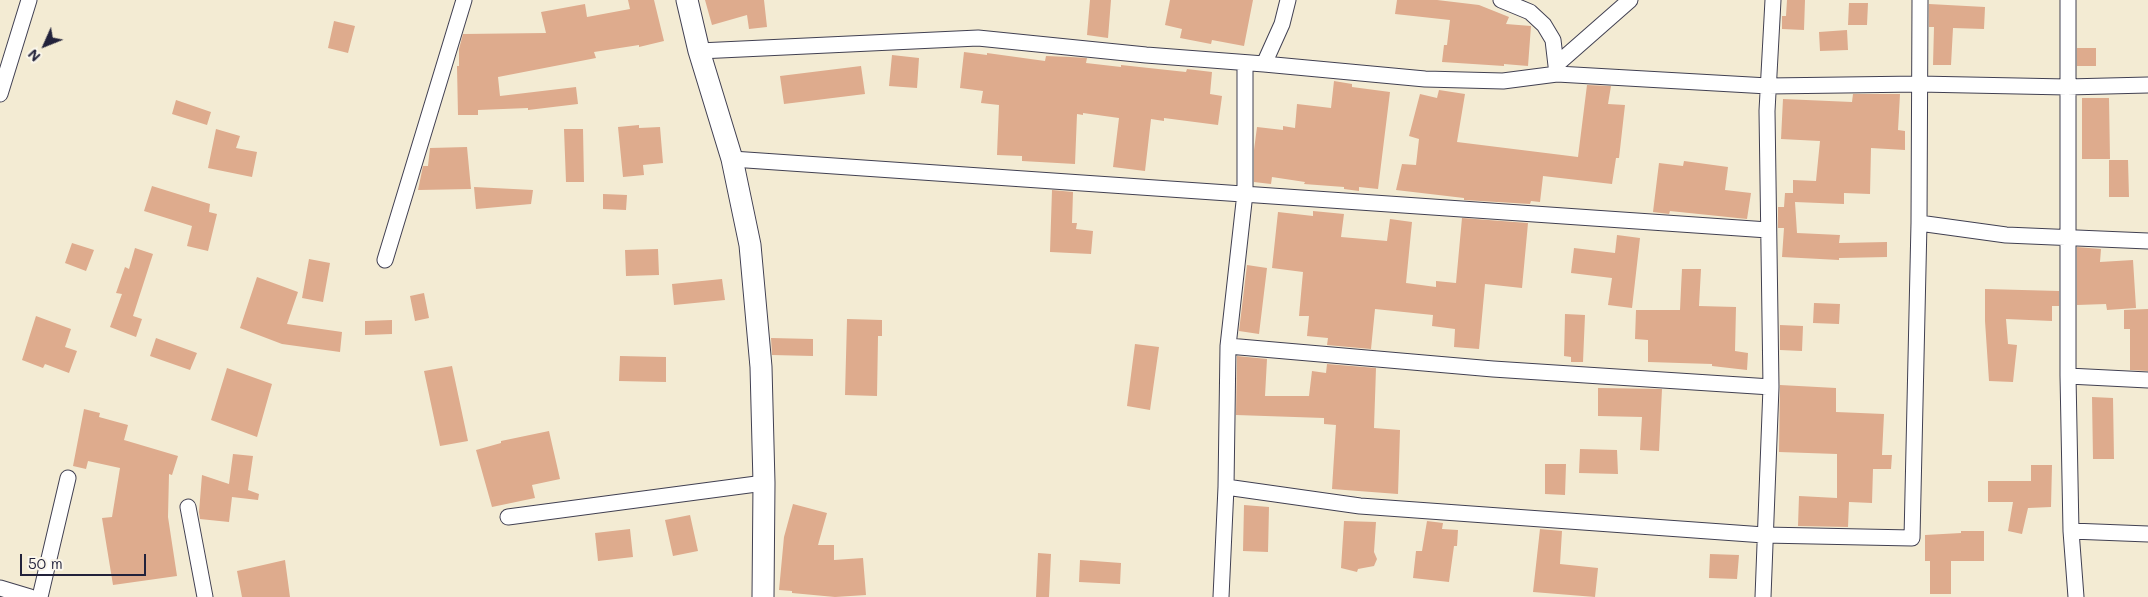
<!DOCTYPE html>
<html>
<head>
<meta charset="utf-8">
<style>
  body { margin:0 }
  #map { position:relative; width:2148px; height:597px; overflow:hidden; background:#f3ebd3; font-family:Mali,sans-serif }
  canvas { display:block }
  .north { position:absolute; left:20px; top:20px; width:50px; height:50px; -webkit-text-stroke:4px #fbf7ec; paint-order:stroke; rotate:226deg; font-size:14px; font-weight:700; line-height:20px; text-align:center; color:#22223b }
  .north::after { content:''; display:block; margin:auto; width:18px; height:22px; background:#22223b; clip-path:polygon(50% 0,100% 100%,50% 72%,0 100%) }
  .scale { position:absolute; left:20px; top:554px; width:126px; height:22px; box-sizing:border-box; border:2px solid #22223b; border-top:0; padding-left:6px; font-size:15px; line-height:18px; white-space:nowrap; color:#22223b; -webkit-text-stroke:4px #fbf7ec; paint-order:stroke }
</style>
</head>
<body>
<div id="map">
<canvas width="2148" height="597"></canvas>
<div class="north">N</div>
<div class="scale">50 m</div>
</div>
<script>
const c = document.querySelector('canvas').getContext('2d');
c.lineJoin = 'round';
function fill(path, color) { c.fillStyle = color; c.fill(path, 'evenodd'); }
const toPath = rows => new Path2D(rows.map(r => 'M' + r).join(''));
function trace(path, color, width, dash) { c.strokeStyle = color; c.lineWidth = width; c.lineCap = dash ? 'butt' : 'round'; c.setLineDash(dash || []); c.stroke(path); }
fill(toPath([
  [628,0,654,0,664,41,639,47,639,45,594,52,596,58,498,77,500,96,576,87,578,104,528,110,528,108,478,110,478,115,458,115,457,66,459,66,459,49,463,34,546,33,541,12,585,4,587,17,630,9],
  [705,0,764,0,767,27,749,29,747,15,712,25],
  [1090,0,1111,0,1108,38,1087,35],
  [1170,0,1253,0,1244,46,1212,40,1211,44,1180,38,1182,29,1165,25],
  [1397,0,1437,0,1479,5,1509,17,1506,24,1531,26,1528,66,1504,64,1504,66,1442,62,1444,45,1447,45,1450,20,1395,14],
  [1787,0,1805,0,1804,30,1782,29,1782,16,1786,16],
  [1849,3,1868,3,1867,25,1848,25],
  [1929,4,1985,7,1984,29,1953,28,1951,65,1933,65,1934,27,1929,27],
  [334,21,355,26,348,53,328,48],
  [1847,30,1848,50,1820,51,1819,32],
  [2077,48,2096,48,2096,66,2077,66],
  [964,52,987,55,987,53,1045,61,1046,56,1070,57,1087,58,1086,63,1121,67,1121,65,1186,72,1187,69,1212,72,1210,94,1222,96,1218,125,1164,118,1164,121,1151,119,1145,171,1113,167,1119,118,1083,113,1083,115,1077,114,1075,164,1022,161,1022,156,997,155,999,105,981,103,983,91,960,88],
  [892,55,919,58,917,88,889,86],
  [861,66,865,94,784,104,780,76],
  [1334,81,1352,84,1352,87,1390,92,1378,189,1359,187,1359,191,1344,189,1344,187,1304,184,1305,182,1272,177,1271,184,1254,182,1254,150,1257,127,1283,130,1283,126,1295,128,1297,104,1331,108],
  [1587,85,1611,86,1608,104,1625,105,1619,158,1616,158,1612,184,1543,176,1540,202,1531,201,1530,204,1464,200,1464,198,1396,190,1402,164,1416,165,1419,139,1409,136,1420,94,1437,98,1439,90,1465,94,1457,142,1578,157],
  [1853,94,1900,94,1898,130,1905,131,1905,150,1871,148,1870,194,1844,193,1844,204,1795,202,1797,233,1840,235,1839,243,1887,242,1887,257,1839,258,1839,260,1782,257,1784,228,1778,228,1778,207,1784,207,1785,193,1793,193,1793,180,1816,181,1820,141,1781,139,1783,99,1852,102],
  [2082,98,2109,98,2110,159,2082,159],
  [176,100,211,112,207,125,172,114],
  [639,125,639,128,660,127,663,163,643,165,644,175,623,177,618,127],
  [216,129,240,136,236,148,257,152,252,177,208,168],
  [564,129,583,129,584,182,566,182],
  [467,147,471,189,418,190,423,166,428,166,430,148],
  [2109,160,2128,160,2129,197,2109,197],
  [1684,161,1728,167,1725,190,1751,193,1747,219,1670,211,1669,214,1653,212,1659,163,1683,166],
  [152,186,210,204,209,212,217,214,208,251,187,246,192,226,144,211],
  [474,187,533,190,531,204,476,209],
  [1052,190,1073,192,1072,223,1077,223,1076,229,1093,231,1091,254,1050,252],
  [603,194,627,195,626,210,603,209],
  [1313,211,1344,214,1341,237,1387,241,1390,219,1412,222,1406,283,1436,287,1436,281,1456,283,1462,218,1528,223,1522,288,1485,284,1479,349,1454,347,1455,329,1432,326,1433,315,1375,309,1371,349,1327,345,1328,338,1307,336,1309,316,1299,316,1303,272,1272,268,1278,212,1313,216],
  [1617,235,1640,238,1632,308,1608,305,1612,278,1571,273,1574,248,1615,253],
  [72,243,94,250,86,271,65,263],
  [2077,247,2101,249,2100,262,2133,260,2136,308,2107,310,2106,304,2077,305],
  [135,248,153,254,133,316,142,319,136,337,110,327,122,294,116,293,125,267,129,269],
  [658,249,659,275,626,276,625,250],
  [309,259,330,263,323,302,302,298],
  [1247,265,1267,268,1259,334,1239,331],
  [1682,269,1701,269,1699,306,1736,307,1735,351,1748,353,1747,370,1712,366,1712,364,1648,362,1648,340,1635,339,1636,310,1680,310],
  [257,277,298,292,287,324,342,332,340,352,282,344,240,328],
  [722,279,725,300,674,305,672,284],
  [1985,289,2059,291,2059,306,2052,306,2052,321,2006,319,2008,344,2017,345,2013,382,1989,381,1985,321],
  [424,293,429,318,415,321,410,296],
  [1814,303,1840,304,1839,324,1813,323],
  [2148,309,2148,371,2130,370,2130,329,2124,329,2124,310],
  [1565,314,1585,315,1583,362,1571,362,1571,357,1564,356],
  [36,316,71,329,65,347,77,351,69,373,45,364,43,368,22,360],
  [847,319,882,320,882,336,878,336,877,396,845,395],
  [392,320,392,334,365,335,365,321],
  [1780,325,1803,326,1802,351,1780,350],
  [156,338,197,353,190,370,150,356],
  [771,338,813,339,813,356,772,355],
  [1135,344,1159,347,1150,410,1127,406],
  [620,356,666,357,666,382,619,381],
  [1237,356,1267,359,1265,396,1309,396,1312,371,1326,373,1327,364,1376,368,1374,428,1400,430,1398,494,1332,489,1336,425,1324,424,1324,418,1236,415],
  [452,366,468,441,440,446,424,371],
  [227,368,272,384,257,437,211,420],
  [1780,385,1836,388,1836,412,1884,414,1882,455,1892,455,1891,469,1873,469,1872,503,1849,502,1848,527,1798,526,1799,496,1837,498,1837,454,1779,452],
  [1598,388,1662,389,1659,451,1640,450,1642,417,1598,416],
  [2092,397,2113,398,2114,459,2093,459],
  [84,409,100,413,99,417,128,425,124,440,178,456,172,475,169,474,168,517,177,576,113,585,102,518,112,517,120,468,88,461,86,469,73,466],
  [549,431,560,479,532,485,535,498,492,507,476,450,501,443,501,441],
  [1580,449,1617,450,1618,474,1579,473],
  [233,454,253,456,248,490,259,494,258,500,232,497,229,522,200,519,199,512,202,475,229,484],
  [1545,464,1566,464,1565,495,1545,494],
  [2031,465,2052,465,2051,507,2028,508,2022,534,2008,531,2013,502,1988,502,1988,481,2031,481],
  [793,504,827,513,818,545,834,545,834,560,863,558,866,595,835,597,792,593,792,591,779,590,784,537],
  [1244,505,1269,507,1268,552,1243,551],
  [690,515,698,551,673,556,665,520],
  [1344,521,1376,522,1374,552,1377,559,1374,566,1358,569,1357,572,1341,568],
  [1427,521,1443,523,1442,529,1458,530,1457,546,1454,546,1449,582,1413,578,1416,551,1422,551],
  [630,529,633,557,598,561,595,533],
  [1540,529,1562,531,1560,564,1598,568,1595,597,1533,592],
  [1961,531,1984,531,1984,561,1951,561,1951,594,1930,594,1930,561,1925,561,1925,535,1961,533],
  [1038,553,1051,554,1049,597,1036,597],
  [1710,554,1739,555,1737,579,1709,578],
  [285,560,290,597,242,597,237,571],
  [1080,560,1121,563,1120,584,1079,582]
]), '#deab8d');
const street = toPath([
  [1501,0,1530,12,1544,25,1553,40,1557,74],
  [2068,0,2068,376,2071,531,2076,597],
  [699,51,978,38,1146,55,1264,64,1425,79,1503,81,1557,74,1768,86,1919,84,2067,87,2148,85],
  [1264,64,1282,24,1288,0],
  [1556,65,1630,0],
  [0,94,29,0],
  [732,159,1768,230],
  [1919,223,2006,235,2148,241],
  [385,260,464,0],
  [1228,346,1493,369,1771,387],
  [2068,376,2148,380],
  [1226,487,1360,506,1764,535,1912,538,1919,223,1920,0],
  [188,507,205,597],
  [508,517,764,483],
  [2071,531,2148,534],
  [0,588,30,597],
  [40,597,68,478],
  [1221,597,1226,487,1228,346,1245,193,1245,63],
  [1763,597,1771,387,1767,111,1773,0]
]);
const secondary = toPath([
  [687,0,699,51,732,159,750,245,761,367,764,483,763,597]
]);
trace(street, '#414052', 17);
trace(secondary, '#414052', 23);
trace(street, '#fff', 15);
trace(secondary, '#fff', 21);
</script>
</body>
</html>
